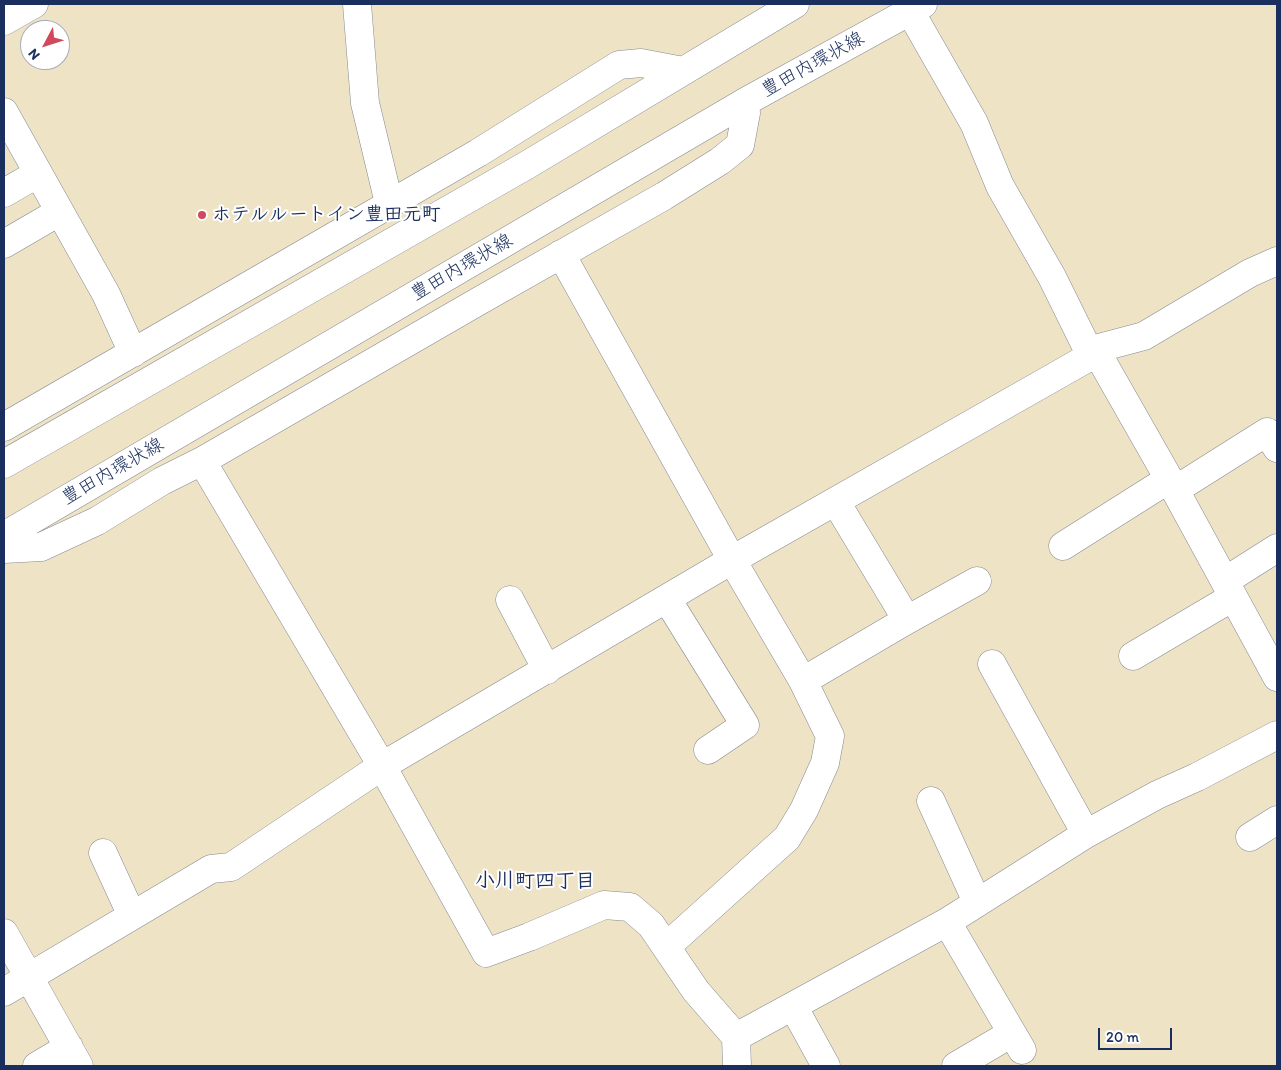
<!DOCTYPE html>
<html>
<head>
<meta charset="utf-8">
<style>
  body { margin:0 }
  #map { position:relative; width:1281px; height:1070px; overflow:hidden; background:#efe3c5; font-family:Itim,sans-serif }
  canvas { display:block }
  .frame { position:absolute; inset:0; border:5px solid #1b2f5e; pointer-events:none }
  .north { position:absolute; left:20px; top:20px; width:50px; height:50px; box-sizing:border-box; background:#fff; border:1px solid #a4acbf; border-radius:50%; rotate:230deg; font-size:14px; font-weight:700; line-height:20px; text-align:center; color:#1b2f5e }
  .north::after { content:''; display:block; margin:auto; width:18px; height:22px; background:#d1495b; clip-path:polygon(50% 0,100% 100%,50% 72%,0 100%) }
  .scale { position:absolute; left:1098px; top:1028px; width:74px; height:22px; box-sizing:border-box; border:2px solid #1b2f5e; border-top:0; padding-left:6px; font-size:15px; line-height:18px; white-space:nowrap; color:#1b2f5e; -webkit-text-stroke:4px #fff; paint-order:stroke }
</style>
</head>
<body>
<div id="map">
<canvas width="1281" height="1070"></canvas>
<div class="frame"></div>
<div class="north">N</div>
<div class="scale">20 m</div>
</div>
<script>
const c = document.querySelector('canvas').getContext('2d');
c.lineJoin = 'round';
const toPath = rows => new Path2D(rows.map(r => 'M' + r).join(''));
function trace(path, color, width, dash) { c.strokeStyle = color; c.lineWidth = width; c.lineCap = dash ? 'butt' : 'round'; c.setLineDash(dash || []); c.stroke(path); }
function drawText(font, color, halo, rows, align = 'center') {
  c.font = font + ' Itim,"Klee One",sans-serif'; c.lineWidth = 4; c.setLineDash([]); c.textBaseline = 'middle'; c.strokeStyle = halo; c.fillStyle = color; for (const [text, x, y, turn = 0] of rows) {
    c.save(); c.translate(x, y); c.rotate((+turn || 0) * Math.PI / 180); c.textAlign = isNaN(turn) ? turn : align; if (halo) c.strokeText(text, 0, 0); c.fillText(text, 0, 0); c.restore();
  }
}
const minor = toPath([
  [357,4,365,103,389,203],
  [906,4,974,123,1000,186,1052,277,1091,356],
  [4,21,34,4],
  [4,112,106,294,133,353],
  [4,193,37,174],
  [4,244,59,212],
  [561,254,732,560,803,681,830,736,825,763,804,810,787,838,666,947],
  [1095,349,1169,479,1277,677],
  [1095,349,1144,336,1250,273,1277,261],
  [4,427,478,153,619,65,641,63,683,71],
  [202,461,382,766,486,953,529,937,604,905,630,907,651,925,696,991,736,1037,947,922,1086,834,1157,795,1197,777,1277,735],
  [4,464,527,165,795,4],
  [1175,490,1267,432,1277,448],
  [4,536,745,102,923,4],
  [1063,546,1169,479],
  [4,549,41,547,97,521,162,481,202,461,479,301,664,196,720,161,740,145,746,113,745,102],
  [1225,581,1277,548],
  [667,599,745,725,708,750],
  [510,600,547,670],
  [907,620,977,581],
  [1133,656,1233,597],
  [992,664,1086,834],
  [803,681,907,620,836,502],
  [931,801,977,902],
  [1250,837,1277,820],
  [103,853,132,916],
  [947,922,1022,1050],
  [4,933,79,1066],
  [4,992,211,869,231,867,382,766,732,560,1091,356,1095,349],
  [793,1006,826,1066],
  [736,1037,737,1066],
  [37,1066,69,1047],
  [956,1066,1012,1033]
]);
trace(minor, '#858992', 29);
trace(minor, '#fff', 28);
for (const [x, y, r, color] of [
  [202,215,5,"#d1495b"]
]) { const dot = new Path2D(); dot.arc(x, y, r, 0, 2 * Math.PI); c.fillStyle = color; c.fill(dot); trace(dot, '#fff', 2); }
drawText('19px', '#1b2f5e', '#fff', [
  ["豊田内環状線",813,65,-29],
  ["豊田内環状線",462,268,-30],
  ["豊田内環状線",113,472,-30]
]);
drawText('bold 19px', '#1b2f5e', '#fff', [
  ["ホテルルートイン豊田元町",212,215]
], 'left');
drawText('bold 20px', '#1b2f5e', '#fff', [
  ["小川町四丁目",535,882]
]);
</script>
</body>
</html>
